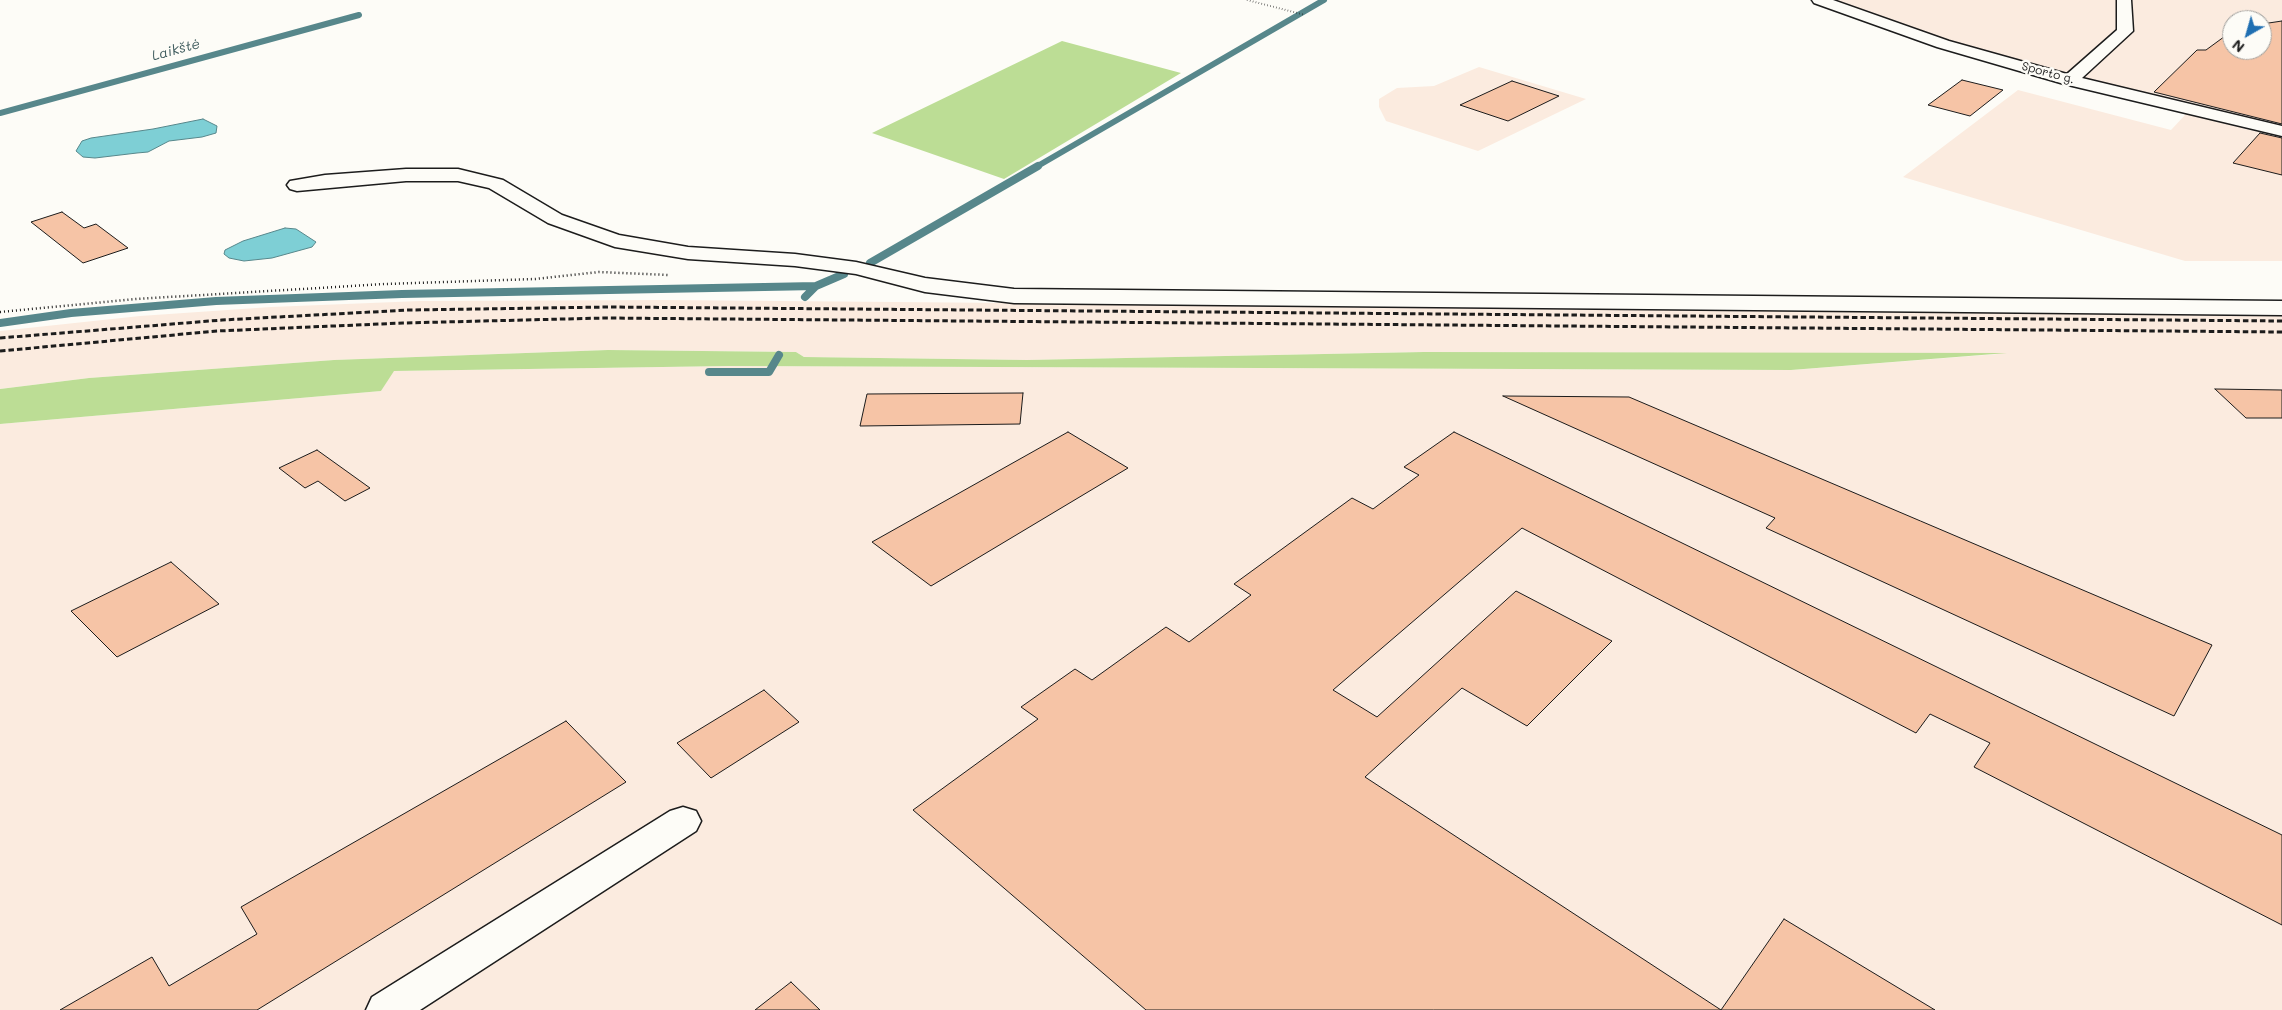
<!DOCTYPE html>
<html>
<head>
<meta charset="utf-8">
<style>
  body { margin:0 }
  #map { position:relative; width:2282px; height:1010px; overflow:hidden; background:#fdfcf7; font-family:Mali,sans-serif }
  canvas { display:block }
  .north { position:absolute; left:2222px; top:10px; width:50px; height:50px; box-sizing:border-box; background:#fdfcf7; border:1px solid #a3a29f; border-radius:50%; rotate:218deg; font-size:14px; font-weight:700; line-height:20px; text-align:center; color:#1c1c1c }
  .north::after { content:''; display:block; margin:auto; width:18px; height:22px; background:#1f6fb2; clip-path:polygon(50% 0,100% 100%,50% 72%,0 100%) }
</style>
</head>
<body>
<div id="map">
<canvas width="2282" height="1010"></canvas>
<div class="north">N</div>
</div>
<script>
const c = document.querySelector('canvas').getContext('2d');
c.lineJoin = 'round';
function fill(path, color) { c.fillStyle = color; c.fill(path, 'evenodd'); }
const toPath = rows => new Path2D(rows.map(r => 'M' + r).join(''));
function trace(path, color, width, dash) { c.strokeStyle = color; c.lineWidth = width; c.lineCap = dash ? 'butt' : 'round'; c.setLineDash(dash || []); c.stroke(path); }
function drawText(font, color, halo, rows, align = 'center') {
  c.font = font + ' Mali,sans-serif'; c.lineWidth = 5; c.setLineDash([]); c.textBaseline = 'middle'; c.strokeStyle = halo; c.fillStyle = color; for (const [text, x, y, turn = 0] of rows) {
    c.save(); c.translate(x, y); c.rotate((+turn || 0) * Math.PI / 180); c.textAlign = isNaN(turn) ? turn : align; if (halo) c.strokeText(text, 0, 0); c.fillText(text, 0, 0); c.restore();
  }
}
fill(toPath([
  [1833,0,2282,0,2282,127,2058,71,1948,40],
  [2232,20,2262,20,2262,50,2232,50],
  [1479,67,1586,99,1478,151,1386,121,1379,107,1379,99,1397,88,1434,86],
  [2018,90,2171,130,2186,114,2282,138,2282,261,2185,261,1903,177],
  [663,300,2282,314,2282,1010,0,1010,0,424,381,391,393,371,729,366,1791,370,1998,354,1424,352,1027,360,804,357,796,352,608,350,334,360,89,378,0,389,0,331,140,316,271,307,420,301]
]), '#fbebdf');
fill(toPath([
  [1062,41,1181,73,1004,179,872,133],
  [608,350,796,352,804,357,1027,360,1424,352,2007,353,1791,370,729,366,394,371,381,391,0,424,0,389,89,378,334,360]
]), '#bcdd95');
const water = toPath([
  [203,119,217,126,216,133,202,137,169,141,148,152,137,153,95,158,83,157,76,151,82,141,91,138,153,129,203,119],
  [285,228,296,229,316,242,312,247,272,258,244,261,229,258,224,254,225,250,243,241,285,228]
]);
fill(water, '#7ecfd5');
trace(water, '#57878b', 1);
trace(toPath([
  [0,113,359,15],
  [1036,167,1324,0]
]), '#57878b', 6);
trace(toPath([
  [870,263,1038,166],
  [805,297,816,286,844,274],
  [0,323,71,313,216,301,402,294,816,286],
  [709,372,769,372,779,355]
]), '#57878b', 8);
const building = toPath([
  [2282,21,2282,124,2154,92,2197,50,2206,50,2232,31,2232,50,2262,50,2262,24,2282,21],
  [1962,80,2003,90,1970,116,1928,105,1962,80],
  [1512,81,1559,96,1508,121,1460,105,1512,81],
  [2260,133,2282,138,2282,175,2233,163,2260,133],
  [62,212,84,228,96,224,128,248,83,263,31,222,62,212],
  [2215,389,2282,390,2282,418,2246,418,2215,389],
  [1023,393,1020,424,860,426,867,394,1023,393],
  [1503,396,1629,397,2212,645,2174,716,1766,528,1775,518,1503,396],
  [1068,432,1128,468,931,586,872,542,1068,432],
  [1454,432,2282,835,2282,925,1974,767,1990,743,1930,714,1916,733,1522,528,1333,690,1377,717,1516,591,1612,641,1527,726,1462,688,1365,777,1721,1010,1146,1010,913,810,1038,719,1021,707,1075,669,1092,680,1166,627,1189,642,1251,595,1234,584,1352,498,1373,509,1419,475,1404,467,1454,432],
  [317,450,370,488,345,501,318,481,305,488,279,468,317,450],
  [171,562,219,604,117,657,71,611,171,562],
  [764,690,799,722,711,778,677,743,764,690],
  [566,721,626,782,257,1010,60,1010,152,957,169,986,257,934,241,907,566,721],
  [1784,919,1935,1010,1721,1010,1784,919],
  [791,982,820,1010,755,1010,791,982]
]);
fill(building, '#f6c4a6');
trace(building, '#1c1c1c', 1);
const minor = toPath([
  [1812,0,1833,0,1949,41,2067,74,2117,30,2117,0,2131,0,2133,31,2082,78,2282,126,2282,136,2064,84,1937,47,1814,3,1812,0],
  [406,169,458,169,503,180,562,215,619,235,688,247,795,254,856,262,925,278,1014,289,2282,301,2282,315,1014,303,925,292,856,274,795,266,688,259,615,247,548,223,489,188,458,181,406,181,297,191,290,189,287,185,290,181,325,175,406,169],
  [683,807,696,811,701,821,696,831,420,1010,366,1010,372,997,670,811,683,807]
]);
trace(minor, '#1c1c1c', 3);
trace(toPath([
  [1247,0,1305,15]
]), '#1c1c1c', 2, [0.5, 2.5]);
trace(toPath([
  [0,312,136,299,385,284,535,279,599,272,669,275]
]), '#1c1c1c', 2.5, [1, 3]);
fill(minor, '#fdfcf7');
trace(toPath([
  [0,338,222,320,409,310,610,307,2282,321],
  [0,351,217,331,403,323,605,318,2282,332]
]), '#1c1c1c', 3, [5.5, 3]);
drawText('12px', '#1c1c1c', '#fdfcf7', [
  ["Sporto g.",2048,73,15]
]);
drawText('italic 14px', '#3e5b5d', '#fdfcf7', [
  ["Laikštė",176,50,-15]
]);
</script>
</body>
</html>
